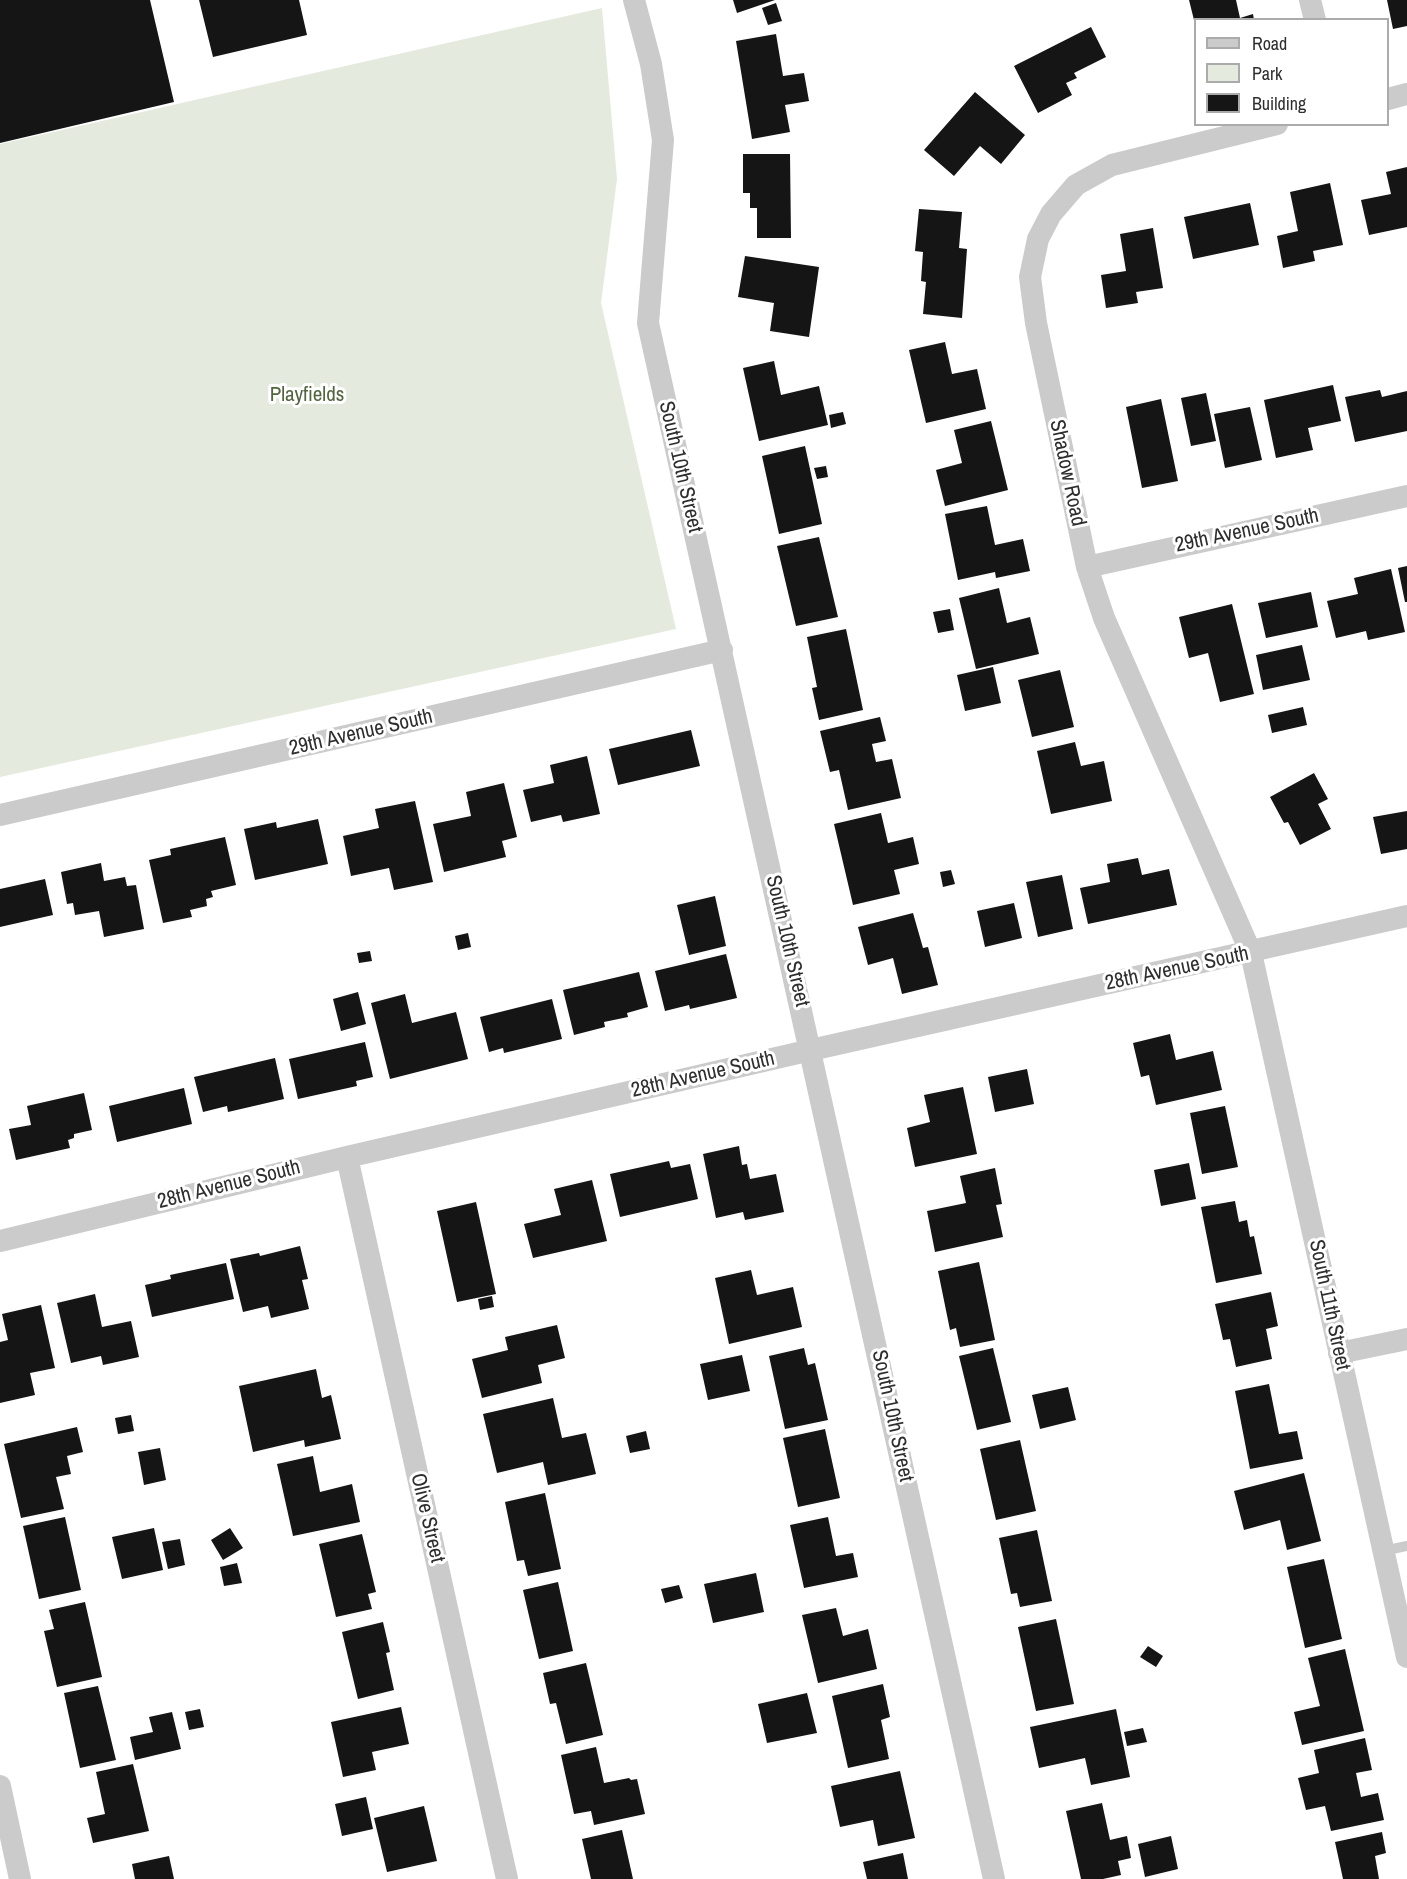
<!DOCTYPE html>
<html>
<head>
<meta charset="utf-8">
<style>
  body { margin:0 }
  #map { position:relative; width:1407px; height:1879px; overflow:hidden; background:#fff; font-family:"Archivo Narrow",sans-serif }
  canvas { display:block }
  .legend { position:absolute; left:1194px; top:18px; width:195px; height:108px; box-sizing:border-box; background:#fff; border:2px solid #ababab; margin:0; padding:8px 10px; list-style:none; font-size:18px; color:#2e2e2e }
  .legend li { display:flex; align-items:center; gap:12px; height:30px }
  .legend b { width:30px; border:2px solid #ababab }
</style>
</head>
<body>
<div id="map">
<canvas width="1407" height="1879"></canvas>
<ul class="legend">
<li><b style="height:8px;background:#cbcbcb"></b>Road</li>
<li><b style="height:16px;background:#e4eade"></b>Park</li>
<li><b style="height:16px;background:#151515"></b>Building</li>
</ul>
</div>
<script>
const c = document.querySelector('canvas').getContext('2d');
c.lineJoin = 'round';
function fill(path, color) { c.fillStyle = color; c.fill(path, 'evenodd'); }
const toPath = rows => new Path2D(rows.map(r => 'M' + r).join(''));
function trace(path, color, width, dash) { c.strokeStyle = color; c.lineWidth = width; c.lineCap = dash ? 'butt' : 'round'; c.setLineDash(dash || []); c.stroke(path); }
function drawText(font, color, halo, rows, align = 'center') {
  c.font = font + ' "Archivo Narrow",sans-serif'; c.lineWidth = 6; c.setLineDash([]); c.textBaseline = 'middle'; c.strokeStyle = halo; c.fillStyle = color; for (const [text, x, y, turn = 0] of rows) {
    c.save(); c.translate(x, y); c.rotate((+turn || 0) * Math.PI / 180); c.textAlign = isNaN(turn) ? turn : align; if (halo) c.strokeText(text, 0, 0); c.fillText(text, 0, 0); c.restore();
  }
}
fill(toPath([
  [602,8,617,179,601,303,676,629,0,777,0,144]
]), '#e4eade');
fill(toPath([
  [0,0,150,0,174,102,0,143],
  [199,0,299,0,307,35,213,57],
  [733,0,775,0,737,13],
  [1189,0,1236,0,1240,18,1253,14,1254,20,1196,20,1195,24],
  [1387,0,1407,0,1407,26,1393,29],
  [776,3,782,21,768,25,762,8],
  [1091,27,1106,57,1074,73,1077,78,1066,83,1072,95,1038,113,1014,66],
  [776,34,783,76,804,73,809,101,785,105,790,132,752,139,736,41],
  [975,92,1025,135,1001,164,980,146,954,176,924,150],
  [743,154,790,154,791,238,757,238,757,208,750,208,750,193,743,193],
  [1407,167,1407,227,1369,235,1361,200,1391,194,1386,172],
  [1330,183,1343,245,1313,251,1315,261,1283,268,1277,236,1298,231,1290,192],
  [1250,203,1259,245,1193,259,1184,217],
  [919,209,962,212,959,248,967,249,962,318,923,314,926,282,921,281,923,252,915,251],
  [1153,228,1163,288,1136,292,1138,303,1106,308,1101,275,1126,271,1120,234],
  [745,256,819,267,809,337,770,331,774,303,738,297],
  [945,342,952,374,977,369,986,409,926,423,909,350],
  [774,361,781,395,819,386,828,425,759,441,743,368],
  [1333,385,1341,421,1308,428,1313,450,1276,458,1264,400],
  [1380,390,1382,397,1407,391,1407,431,1355,442,1345,397],
  [1206,393,1216,441,1191,446,1181,398],
  [1161,399,1178,481,1142,488,1126,407],
  [1250,407,1262,460,1225,468,1214,414],
  [843,412,846,424,831,428,829,415],
  [991,421,1008,490,945,506,936,470,962,463,954,430],
  [805,446,822,524,779,534,762,456],
  [826,466,828,477,817,479,814,468],
  [987,506,995,545,1023,539,1030,571,996,578,995,572,958,580,945,514],
  [819,537,838,617,796,626,777,546],
  [1407,566,1407,602,1405,602,1398,568],
  [1391,569,1405,632,1368,640,1366,631,1336,638,1327,601,1358,594,1354,578],
  [999,588,1007,623,1030,617,1039,654,976,669,959,598],
  [1311,592,1318,627,1266,638,1258,603],
  [1232,604,1254,694,1220,702,1208,653,1189,658,1179,617],
  [950,609,954,630,938,633,933,612],
  [846,629,863,710,819,720,812,688,817,687,807,637],
  [1302,645,1310,680,1263,690,1256,655],
  [993,667,1001,703,965,711,957,675],
  [1060,670,1074,727,1032,737,1018,680],
  [1303,707,1307,725,1272,733,1268,715],
  [880,717,886,741,872,744,876,762,892,759,901,798,848,810,839,770,830,772,820,731],
  [691,730,700,766,618,785,609,749],
  [1075,742,1081,766,1104,761,1112,801,1051,814,1037,751],
  [587,756,600,814,563,822,561,815,531,822,523,790,554,783,550,765],
  [1314,773,1328,799,1318,804,1331,829,1300,845,1288,822,1284,823,1270,797],
  [504,783,517,837,502,841,506,857,444,872,433,824,471,816,466,792],
  [415,801,433,882,394,890,389,868,351,876,343,836,379,828,375,809],
  [1407,811,1407,849,1381,854,1373,817],
  [881,813,888,843,913,837,919,864,894,870,900,894,853,905,834,824],
  [318,819,328,864,255,880,244,829,276,822,277,828],
  [225,837,236,885,211,891,213,897,206,899,207,906,190,910,192,917,163,923,149,860,171,855,170,849],
  [1138,858,1142,875,1169,869,1177,905,1088,924,1080,888,1110,882,1107,864],
  [101,863,104,881,125,877,127,886,136,885,144,929,104,937,99,911,75,915,73,903,67,904,61,872],
  [951,870,955,884,943,887,940,872],
  [1062,875,1073,929,1038,937,1026,882],
  [45,879,53,915,0,927,0,889],
  [715,896,726,946,689,955,677,905],
  [1014,903,1022,938,985,947,977,911],
  [913,913,923,948,928,947,938,985,902,994,893,958,868,965,858,927],
  [468,933,471,947,458,950,455,936],
  [370,951,372,961,359,963,357,953],
  [726,954,737,998,690,1009,689,1005,665,1011,655,971],
  [639,972,648,1007,627,1013,628,1017,604,1022,605,1027,574,1035,563,990],
  [358,992,366,1024,341,1031,333,999],
  [405,994,412,1023,456,1012,468,1059,390,1079,371,1003],
  [552,999,562,1039,504,1053,503,1048,489,1052,480,1017],
  [1170,1034,1176,1060,1213,1051,1222,1090,1156,1105,1149,1075,1141,1077,1133,1043],
  [365,1042,373,1077,356,1081,357,1086,298,1099,289,1059],
  [275,1058,284,1099,228,1112,227,1106,203,1112,194,1077],
  [1027,1069,1034,1104,995,1112,988,1077],
  [963,1087,977,1154,915,1167,907,1128,930,1122,924,1095],
  [184,1088,192,1124,117,1142,109,1106],
  [84,1093,92,1130,74,1134,74,1138,68,1140,70,1148,16,1160,9,1129,31,1125,27,1106],
  [1225,1106,1238,1167,1202,1174,1190,1113],
  [739,1146,742,1165,747,1164,750,1179,776,1174,784,1212,745,1220,743,1212,716,1218,703,1154],
  [669,1161,671,1168,690,1164,698,1199,620,1217,610,1174],
  [1189,1163,1196,1199,1161,1206,1154,1170],
  [995,1168,1002,1204,996,1205,1003,1237,935,1252,927,1211,966,1203,960,1176],
  [592,1180,607,1241,533,1258,524,1224,561,1215,554,1189],
  [1235,1201,1239,1222,1247,1220,1250,1237,1254,1236,1262,1274,1216,1283,1201,1207],
  [476,1202,496,1294,457,1302,437,1211],
  [300,1246,308,1279,302,1280,309,1309,271,1318,268,1306,243,1312,230,1259,259,1253,260,1256],
  [979,1262,995,1340,960,1347,956,1328,950,1330,938,1271],
  [226,1263,234,1299,152,1317,145,1285,171,1279,170,1275],
  [751,1270,757,1295,793,1287,802,1327,729,1344,715,1278],
  [1271,1292,1278,1326,1266,1329,1272,1359,1236,1367,1230,1339,1223,1340,1215,1304],
  [95,1294,102,1327,131,1321,139,1357,103,1365,101,1356,71,1363,57,1303],
  [492,1296,494,1307,480,1310,478,1299],
  [41,1305,55,1368,30,1373,35,1395,0,1403,0,1342,8,1340,2,1314],
  [557,1325,565,1358,538,1365,542,1383,482,1398,472,1359,508,1350,505,1337],
  [804,1348,808,1365,815,1363,828,1420,785,1429,769,1356],
  [993,1348,1011,1422,977,1430,959,1356],
  [742,1355,750,1391,708,1400,700,1364],
  [316,1369,322,1398,331,1395,341,1439,305,1447,304,1440,253,1452,239,1386],
  [1269,1384,1279,1434,1297,1431,1303,1459,1250,1469,1235,1391],
  [1068,1387,1076,1420,1040,1429,1032,1395],
  [553,1398,562,1438,586,1433,596,1474,548,1485,543,1462,497,1473,483,1414],
  [131,1415,134,1431,118,1434,115,1418],
  [77,1427,83,1452,67,1456,71,1474,56,1477,64,1509,21,1518,4,1444],
  [825,1429,840,1498,798,1507,783,1438],
  [646,1431,650,1449,630,1453,626,1436],
  [1020,1440,1036,1511,996,1520,980,1449],
  [160,1448,166,1480,144,1485,138,1452],
  [313,1456,320,1492,352,1484,360,1522,293,1536,277,1464],
  [1304,1473,1321,1541,1287,1550,1280,1520,1244,1530,1234,1491],
  [545,1493,561,1569,528,1576,524,1560,517,1561,505,1502],
  [65,1517,81,1590,39,1599,23,1526],
  [828,1517,836,1556,853,1553,858,1577,804,1588,790,1525],
  [154,1528,163,1570,122,1579,112,1537],
  [230,1528,243,1548,223,1560,211,1540],
  [1037,1530,1052,1601,1020,1607,1017,1593,1011,1594,999,1538],
  [362,1534,376,1592,368,1594,372,1609,336,1617,319,1544],
  [180,1539,185,1565,168,1569,162,1542],
  [1324,1559,1342,1639,1305,1648,1287,1567],
  [237,1563,242,1583,224,1586,220,1567],
  [756,1573,764,1612,713,1623,704,1584],
  [558,1582,573,1651,539,1659,523,1590],
  [679,1585,683,1598,665,1603,661,1589],
  [85,1602,102,1677,57,1687,44,1631,54,1629,49,1610],
  [836,1608,843,1636,868,1629,877,1669,818,1683,802,1615],
  [1056,1619,1074,1704,1036,1711,1018,1627],
  [383,1622,390,1652,386,1653,394,1690,358,1699,342,1632],
  [1148,1646,1163,1656,1156,1667,1140,1657],
  [1345,1649,1364,1731,1302,1745,1294,1712,1320,1706,1308,1658],
  [586,1663,603,1735,566,1744,556,1703,550,1704,543,1673],
  [883,1684,890,1717,881,1720,889,1759,848,1768,832,1696],
  [98,1686,116,1760,80,1768,64,1693],
  [807,1693,817,1733,767,1743,758,1704],
  [401,1707,409,1744,372,1752,376,1770,343,1777,331,1722],
  [200,1709,204,1727,189,1730,185,1712],
  [1116,1709,1130,1777,1091,1785,1085,1758,1039,1768,1030,1727],
  [172,1712,181,1749,135,1760,130,1737,153,1732,149,1717],
  [1143,1728,1147,1742,1127,1746,1124,1732],
  [1365,1738,1372,1770,1356,1773,1361,1797,1378,1793,1384,1820,1331,1831,1325,1806,1306,1810,1298,1778,1319,1773,1314,1750],
  [596,1747,604,1783,629,1778,631,1780,637,1779,645,1814,594,1825,591,1811,574,1814,561,1755],
  [133,1764,149,1831,93,1843,87,1818,105,1814,96,1772],
  [900,1771,915,1838,878,1846,873,1820,840,1827,831,1786],
  [366,1797,373,1829,342,1836,335,1804],
  [1102,1803,1110,1840,1127,1836,1131,1858,1118,1861,1121,1875,1103,1879,1081,1879,1066,1811],
  [424,1806,437,1861,387,1872,374,1818],
  [622,1830,633,1879,591,1879,582,1839],
  [1382,1832,1386,1853,1375,1856,1379,1879,1343,1879,1335,1842],
  [1171,1836,1178,1869,1145,1877,1138,1844],
  [903,1853,908,1879,867,1879,863,1862],
  [169,1856,174,1879,135,1879,132,1864]
]), '#151515');
trace(toPath([
  [1383,1551,1407,1546]
]), '#cbcbcb', 10);
trace(toPath([
  [634,0,651,64,663,140,648,323,994,1879],
  [1310,0,1315,20],
  [1388,99,1407,94],
  [1277,124,1112,165,1076,185,1051,214,1038,239,1030,277,1036,323,1087,567,1104,618,1251,953,1407,1657],
  [1087,567,1407,496],
  [0,815,722,650],
  [347,1157,507,1879],
  [0,1241,347,1157,811,1050,1407,916],
  [1339,1353,1407,1339],
  [0,1786,20,1879]
]), '#cbcbcb', 22);
drawText('21px', '#526540', '#fff', [
  ["Playfields",307,395]
]);
drawText('21px', '#2e2e2e', '#fff', [
  ["South 10th Street",680,467,77],
  ["Shadow Road",1067,473,78],
  ["29th Avenue South",1247,531,-12],
  ["29th Avenue South",361,733,-13],
  ["South 10th Street",787,941,77],
  ["28th Avenue South",1177,969,-12],
  ["28th Avenue South",703,1075,-13],
  ["28th Avenue South",229,1185,-14],
  ["South 11th Street",1329,1305,78],
  ["South 10th Street",892,1416,78],
  ["Olive Street",427,1518,77]
]);
</script>
</body>
</html>
